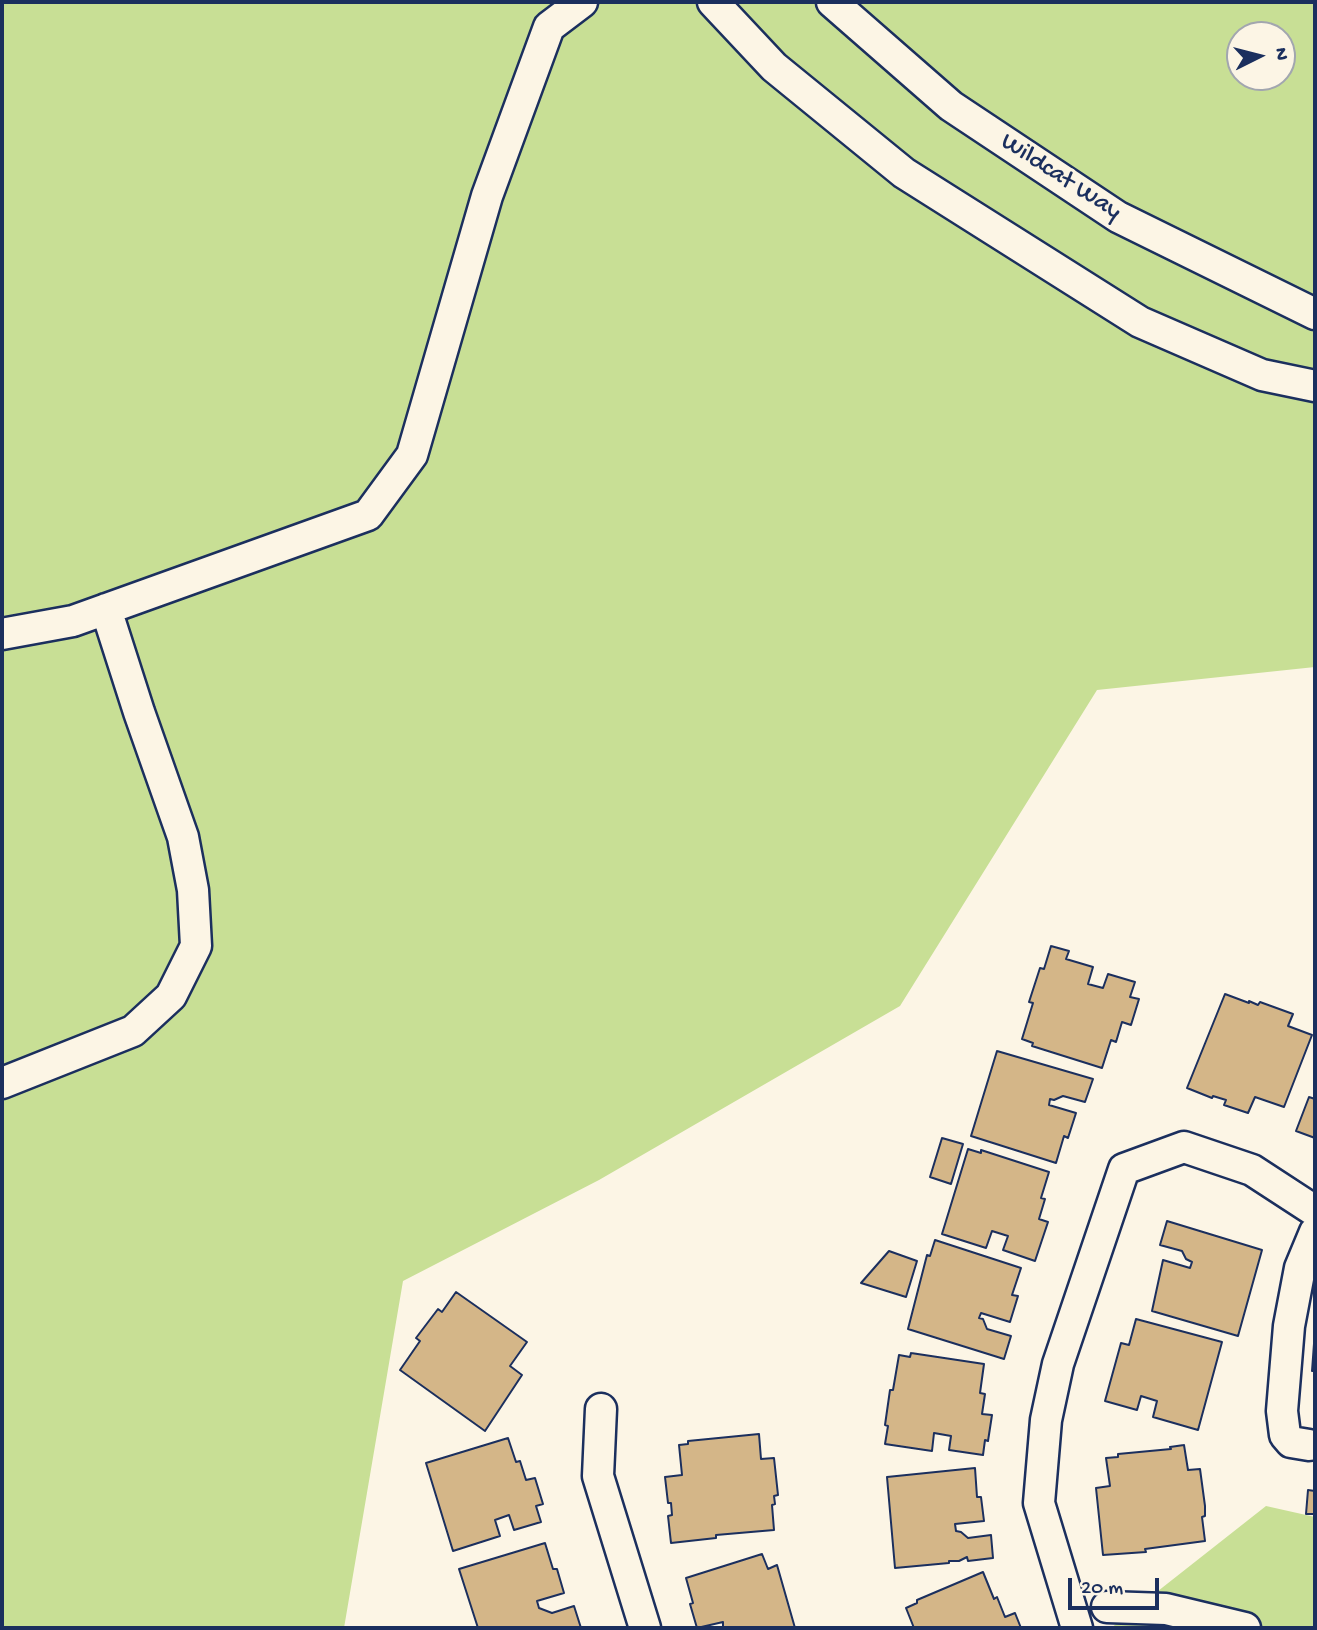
<!DOCTYPE html>
<html>
<head>
<meta charset="utf-8">
<style>
  body { margin:0 }
  #map { position:relative; width:1317px; height:1630px; overflow:hidden; background:#fcf5e5; font-family:"Gochi Hand",sans-serif }
  canvas { display:block }
  .frame { position:absolute; inset:0; border:4px solid #1b2f5e; pointer-events:none }
  .north { position:absolute; left:1226px; top:21px; width:70px; height:70px; box-sizing:border-box; background:#fcf5e5; border:2px solid #a2a6af; border-radius:50%; rotate:84deg; font-size:19px; font-weight:700; line-height:28px; text-align:center; color:#1b2f5e }
  .north::after { content:''; display:block; margin:auto; width:24px; height:32px; background:#1b2f5e; clip-path:polygon(50% 0,100% 100%,50% 72%,0 100%) }
  .scale { position:absolute; left:1068px; top:1578px; width:91px; height:32px; box-sizing:border-box; border:4px solid #1b2f5e; border-top:0; padding-left:9px; font-size:21px; line-height:24px; white-space:nowrap; color:#1b2f5e; -webkit-text-stroke:5px #fcf5e5; paint-order:stroke }
</style>
</head>
<body>
<div id="map">
<canvas width="1317" height="1630"></canvas>
<div class="frame"></div>
<div class="north">N</div>
<div class="scale">20 m</div>
</div>
<script>
const c = document.querySelector('canvas').getContext('2d');
c.lineJoin = 'round';
function fill(path, color) { c.fillStyle = color; c.fill(path, 'evenodd'); }
const toPath = rows => new Path2D(rows.map(r => 'M' + r).join(''));
function trace(path, color, width, dash) { c.strokeStyle = color; c.lineWidth = width; c.lineCap = dash ? 'butt' : 'round'; c.setLineDash(dash || []); c.stroke(path); }
function drawText(font, color, halo, rows, align = 'center') {
  c.font = font + ' "Gochi Hand",sans-serif'; c.lineWidth = 6; c.setLineDash([]); c.textBaseline = 'middle'; c.strokeStyle = halo; c.fillStyle = color; for (const [text, x, y, turn = 0] of rows) {
    c.save(); c.translate(x, y); c.rotate((+turn || 0) * Math.PI / 180); c.textAlign = isNaN(turn) ? turn : align; if (halo) c.strokeText(text, 0, 0); c.fillText(text, 0, 0); c.restore();
  }
}
fill(toPath([
  [2,2,1315,2,1315,667,1097,690,900,1006,599,1180,403,1281,344,1628,2,1628],
  [1240,35,1282,35,1282,77,1240,77],
  [1266,1506,1315,1517,1315,1628,1111,1628]
]), '#c8df95');
const building = toPath([
  [1051,946,1069,951,1066,959,1093,967,1088,984,1103,988,1108,974,1135,982,1130,997,1139,999,1131,1025,1122,1022,1116,1042,1111,1040,1102,1068,1032,1046,1033,1043,1022,1039,1033,1003,1029,1002,1040,968,1044,969,1051,946],
  [1225,994,1249,1003,1249,1001,1258,1005,1260,1002,1293,1014,1288,1026,1312,1035,1284,1107,1255,1097,1248,1113,1224,1105,1226,1100,1213,1096,1212,1098,1187,1088,1225,994],
  [997,1051,1093,1079,1085,1102,1063,1096,1054,1100,1050,1099,1049,1105,1076,1113,1068,1138,1064,1136,1056,1163,971,1136,997,1051],
  [1309,1097,1315,1099,1315,1138,1296,1131,1309,1097],
  [942,1138,963,1144,951,1184,930,1177,942,1138],
  [968,1149,981,1153,981,1150,1049,1172,1041,1198,1045,1199,1039,1219,1048,1222,1035,1261,1003,1250,1008,1236,992,1231,986,1248,942,1234,968,1149],
  [1167,1221,1262,1250,1238,1336,1152,1311,1163,1260,1190,1268,1192,1262,1186,1259,1182,1251,1160,1245,1167,1221],
  [935,1240,1021,1268,1012,1295,1018,1296,1010,1322,981,1313,979,1318,983,1319,987,1329,1011,1336,1004,1359,908,1329,927,1255,930,1256,935,1240],
  [889,1251,917,1261,906,1297,861,1283,889,1251],
  [456,1292,527,1342,510,1366,522,1375,485,1431,400,1370,420,1341,416,1338,438,1309,442,1312,456,1292],
  [1136,1319,1222,1342,1198,1430,1153,1417,1157,1401,1141,1396,1137,1410,1105,1401,1121,1343,1129,1345,1136,1319],
  [1315,1330,1315,1371,1312,1371,1315,1330],
  [911,1353,984,1364,980,1393,985,1394,982,1414,992,1415,988,1441,985,1440,983,1455,949,1450,951,1436,934,1433,932,1451,885,1444,888,1426,885,1425,890,1390,893,1390,899,1355,910,1357,911,1353],
  [759,1434,761,1459,774,1458,778,1495,774,1496,775,1504,772,1505,774,1530,716,1535,716,1538,671,1543,668,1516,672,1515,671,1503,668,1503,665,1477,682,1475,679,1445,688,1444,688,1441,759,1434],
  [508,1438,516,1462,520,1461,526,1480,535,1478,543,1504,536,1506,541,1522,514,1530,509,1515,495,1520,500,1536,453,1551,426,1463,508,1438],
  [1184,1445,1188,1470,1200,1469,1205,1506,1205,1516,1202,1517,1205,1541,1145,1549,1146,1552,1103,1555,1096,1488,1110,1486,1106,1458,1118,1457,1118,1454,1171,1449,1170,1447,1184,1445],
  [975,1468,977,1497,981,1497,984,1521,955,1524,956,1531,961,1532,968,1538,991,1535,993,1558,968,1561,967,1557,959,1561,949,1561,949,1563,895,1568,887,1477,975,1468],
  [1308,1490,1315,1491,1315,1514,1306,1514,1308,1490],
  [545,1543,553,1569,557,1569,564,1593,537,1601,539,1608,552,1613,574,1606,581,1628,478,1628,459,1569,545,1543],
  [762,1554,768,1569,777,1565,795,1628,723,1628,723,1622,697,1628,690,1604,693,1603,686,1578,762,1554],
  [983,1572,994,1599,997,1597,1005,1617,1015,1613,1021,1628,914,1628,906,1608,917,1603,917,1600,983,1572]
]);
fill(building, '#d4b688');
trace(building, '#1b2f5e', 2);
const minor = toPath([
  [713,2,774,67,904,173,1140,322,1262,375,1315,386],
  [832,2,951,106,1118,217,1315,314],
  [2,634,73,621,368,515,412,455,487,196,549,27,582,2],
  [2,1083,133,1031,171,996,196,946,193,890,183,837,139,712,106,609],
  [601,1409,598,1476,645,1628],
  [1309,1445,1291,1442,1285,1435,1282,1411,1289,1326,1300,1268,1315,1232],
  [1107,1607,1166,1609,1245,1628],
  [1077,1628,1039,1503,1046,1420,1058,1364,1124,1169,1184,1147,1252,1170,1315,1211]
]);
trace(minor, '#1b2f5e', 35);
trace(minor, '#fcf5e5', 30);
drawText('26px', '#1b2f5e', '#fcf5e5', [
  ["Wildcat Way",1060,178,33]
]);
</script>
</body>
</html>
